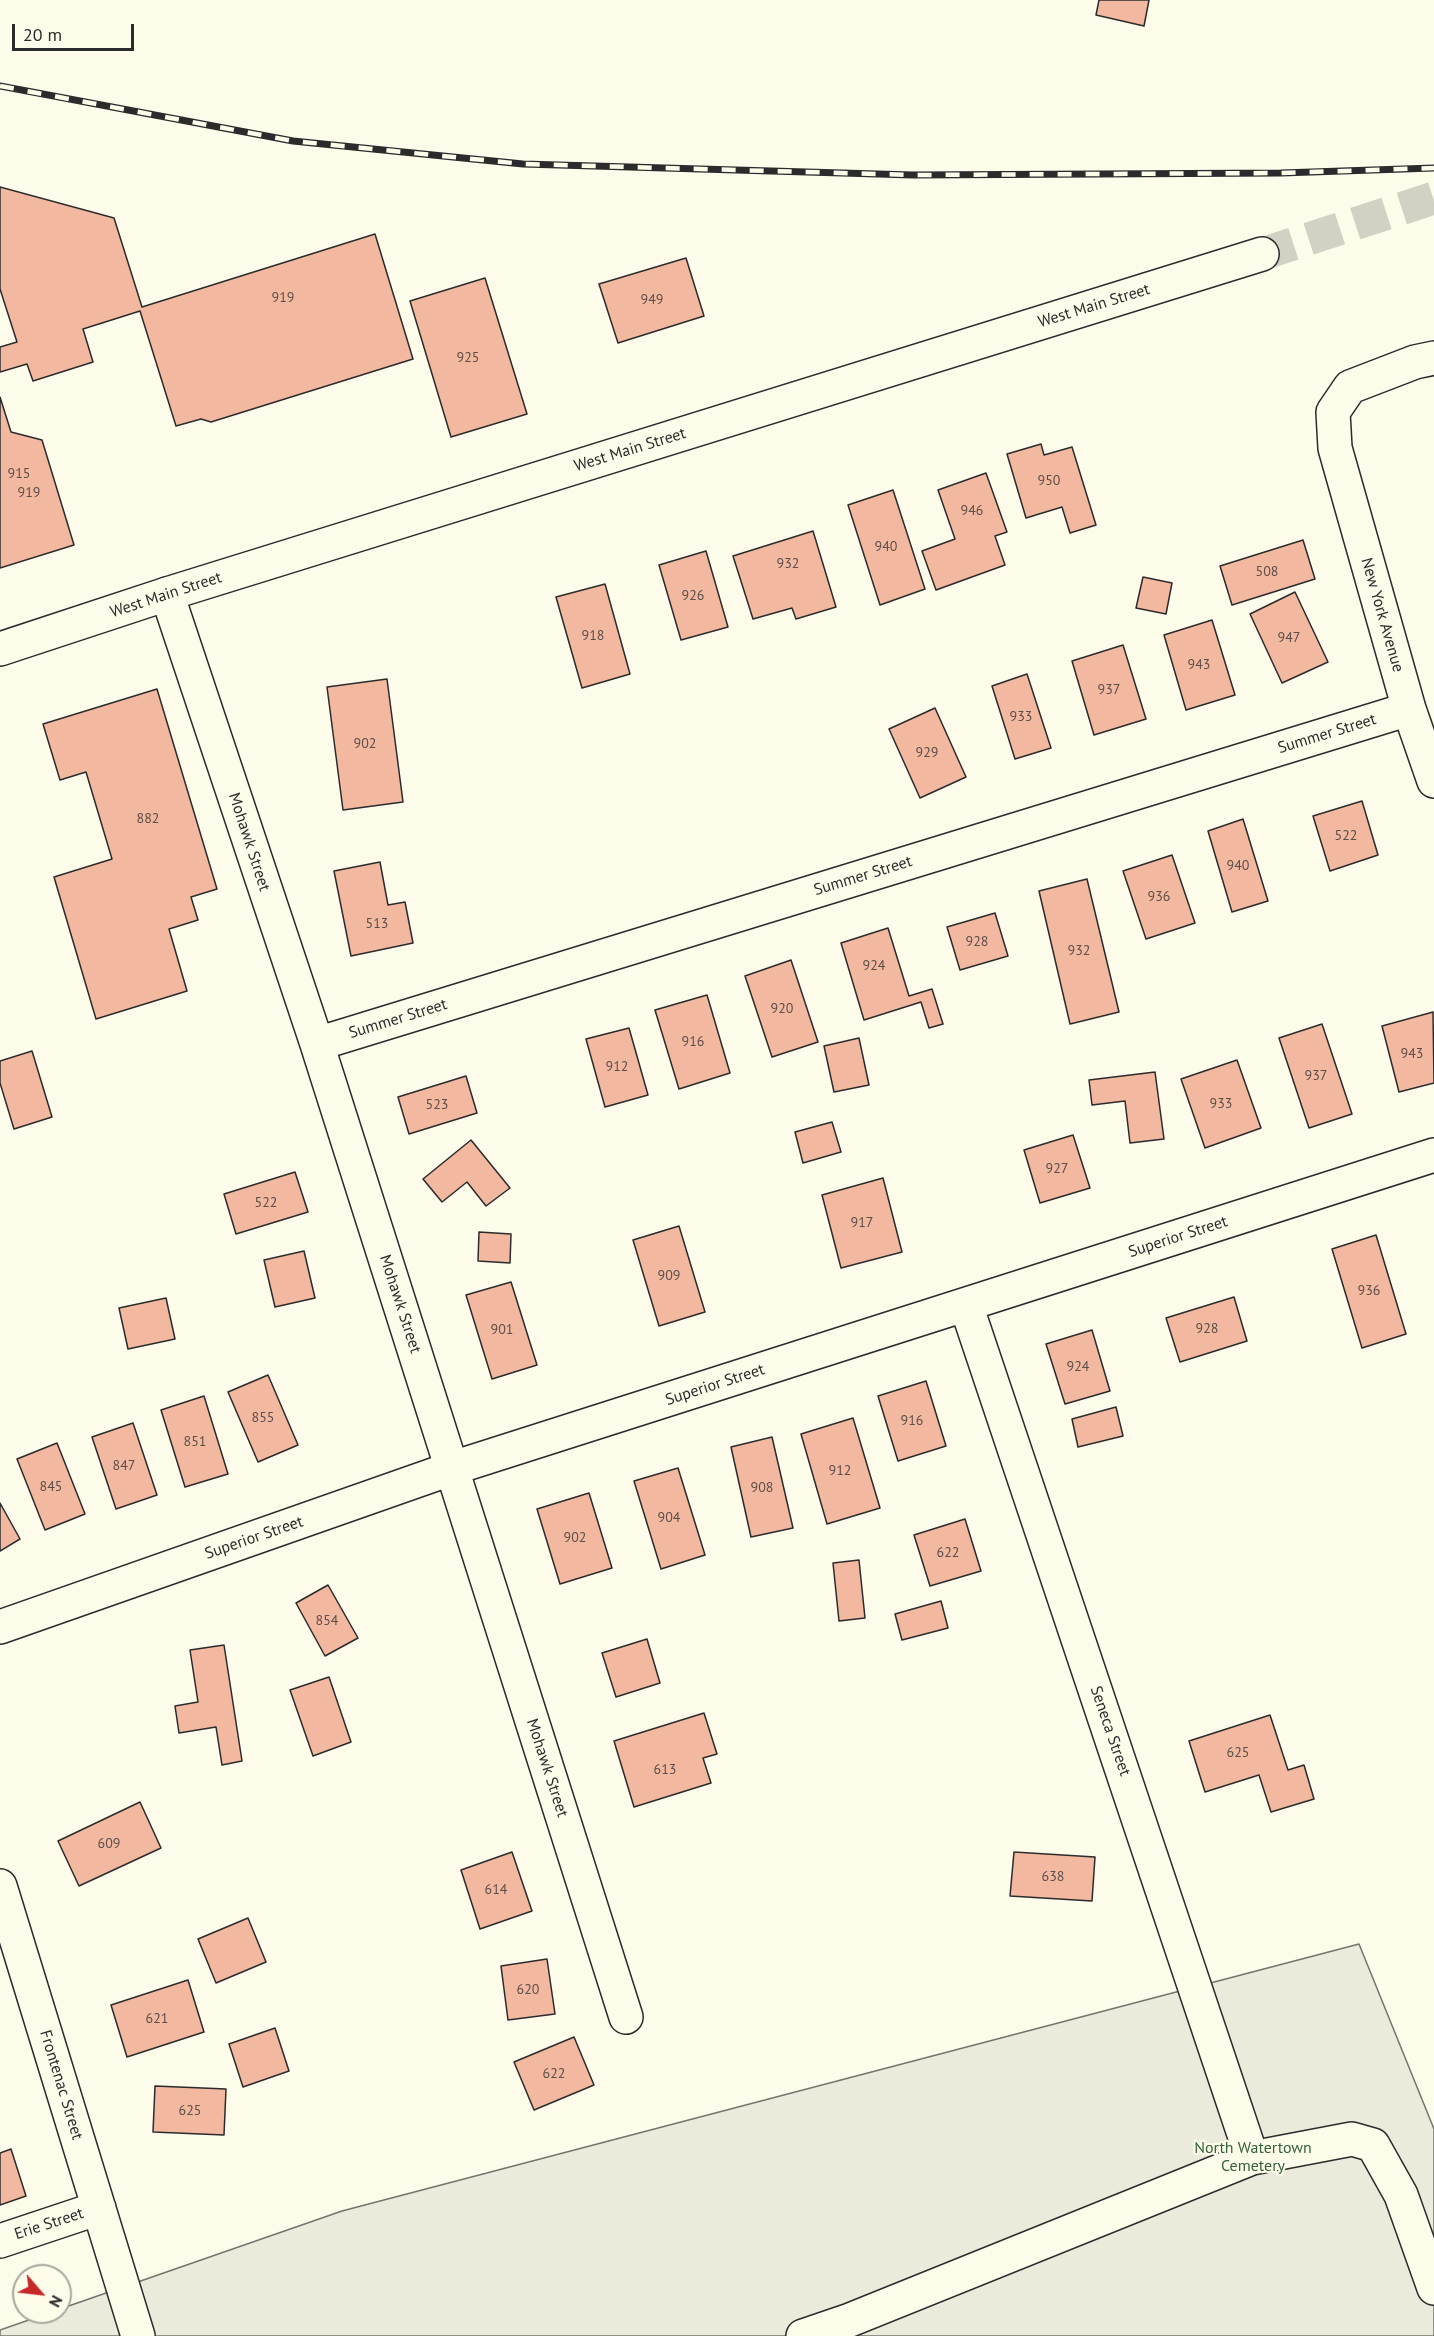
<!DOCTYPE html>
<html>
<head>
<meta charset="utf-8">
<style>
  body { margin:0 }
  #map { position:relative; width:1434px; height:2336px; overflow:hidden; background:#fdfbea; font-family:"PT Sans",sans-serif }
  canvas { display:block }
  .north { position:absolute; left:12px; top:2264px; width:60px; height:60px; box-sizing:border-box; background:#fdfbea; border:2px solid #a9a89e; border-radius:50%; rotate:118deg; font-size:16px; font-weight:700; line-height:24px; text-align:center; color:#2b2b2b }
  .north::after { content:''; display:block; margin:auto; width:21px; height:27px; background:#c62828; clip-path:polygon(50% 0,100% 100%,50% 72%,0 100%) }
  .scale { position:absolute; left:12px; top:24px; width:122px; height:27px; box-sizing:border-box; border:3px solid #2b2b2b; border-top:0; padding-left:8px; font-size:18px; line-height:21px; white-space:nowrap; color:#2b2b2b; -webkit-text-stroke:4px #fdfbea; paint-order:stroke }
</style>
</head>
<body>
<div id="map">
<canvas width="1434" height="2336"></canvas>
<div class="north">N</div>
<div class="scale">20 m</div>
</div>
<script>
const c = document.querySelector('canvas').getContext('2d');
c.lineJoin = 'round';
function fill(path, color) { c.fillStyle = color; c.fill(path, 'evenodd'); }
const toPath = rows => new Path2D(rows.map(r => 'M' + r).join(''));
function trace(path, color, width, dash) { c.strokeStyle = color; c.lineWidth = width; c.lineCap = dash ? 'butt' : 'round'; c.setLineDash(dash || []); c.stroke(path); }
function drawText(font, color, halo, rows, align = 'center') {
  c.font = font + ' "PT Sans",sans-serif'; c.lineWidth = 4.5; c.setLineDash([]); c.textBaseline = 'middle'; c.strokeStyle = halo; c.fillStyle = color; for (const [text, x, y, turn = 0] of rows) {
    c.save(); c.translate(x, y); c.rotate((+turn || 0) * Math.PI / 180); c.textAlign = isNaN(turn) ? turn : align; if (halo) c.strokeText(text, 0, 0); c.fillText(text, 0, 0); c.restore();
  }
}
const green = toPath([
  [1359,1944,1434,2129,1434,2336,0,2336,0,2330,52,2312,60,2312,60,2309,342,2211,1359,1944]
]);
fill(green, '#ecebdb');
trace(green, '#74746e', 1.5);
const building = toPath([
  [1099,0,1149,0,1144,26,1096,15,1099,0],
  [0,187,114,218,142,307,375,234,413,359,211,422,201,419,176,426,140,311,83,329,93,362,33,381,27,364,0,372,0,347,17,342,0,289,0,187],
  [686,258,704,316,618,343,599,284,686,258],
  [485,278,527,414,451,437,410,301,485,278],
  [0,397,11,432,42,440,74,545,0,568,0,397],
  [1041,444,1044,455,1072,447,1096,525,1070,533,1062,507,1026,518,1007,454,1041,444],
  [986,473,1007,532,995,536,1005,565,936,590,922,551,955,539,938,490,986,473],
  [893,490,925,589,880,605,848,505,893,490],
  [813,531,836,607,796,619,792,608,753,619,733,556,813,531],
  [1303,540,1315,579,1232,605,1220,566,1303,540],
  [706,551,728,627,681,640,659,565,706,551],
  [1143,577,1172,583,1166,614,1136,608,1143,577],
  [605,584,630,674,582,688,556,597,605,584],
  [1295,592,1328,662,1282,683,1250,614,1295,592],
  [1212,620,1235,695,1186,710,1164,635,1212,620],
  [1123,645,1146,719,1094,735,1072,661,1123,645],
  [1027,674,1051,748,1015,759,992,686,1027,674],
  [387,679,403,802,343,810,327,687,387,679],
  [157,689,217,889,191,897,198,920,169,929,187,991,96,1019,54,877,112,859,86,772,60,780,43,724,157,689],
  [935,708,966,777,920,798,889,729,935,708],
  [1362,801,1378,855,1330,871,1313,816,1362,801],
  [1243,819,1268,901,1232,912,1208,831,1243,819],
  [1172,855,1195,923,1146,939,1123,871,1172,855],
  [380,862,388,905,405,902,413,943,351,956,334,871,380,862],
  [1087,879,1119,1012,1070,1024,1039,891,1087,879],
  [995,913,1008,956,960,970,947,927,995,913],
  [888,928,909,996,932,989,943,1024,929,1028,921,1002,864,1020,841,943,888,928],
  [791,960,818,1042,772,1057,745,976,791,960],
  [707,995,730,1073,679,1089,655,1010,707,995],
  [1433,1012,1434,1083,1399,1092,1382,1026,1433,1012],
  [1322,1024,1352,1114,1309,1128,1279,1038,1322,1024],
  [629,1028,648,1095,605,1107,586,1039,629,1028],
  [859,1038,869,1085,834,1092,824,1046,859,1038],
  [32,1051,52,1117,14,1129,0,1083,0,1061,32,1051],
  [1237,1060,1261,1128,1205,1148,1181,1079,1237,1060],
  [1155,1072,1164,1139,1130,1143,1125,1101,1092,1105,1089,1080,1155,1072],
  [466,1076,477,1113,409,1134,398,1097,466,1076],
  [832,1122,841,1152,803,1163,795,1132,832,1122],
  [1073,1135,1090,1188,1040,1203,1024,1150,1073,1135],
  [471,1140,510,1188,486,1206,467,1182,442,1202,423,1179,471,1140],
  [295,1172,308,1212,236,1234,224,1194,295,1172],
  [883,1178,902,1252,841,1268,822,1195,883,1178],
  [679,1226,705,1312,659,1326,633,1240,679,1226],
  [479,1232,511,1234,510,1263,478,1261,479,1232],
  [1376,1235,1406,1334,1362,1348,1332,1249,1376,1235],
  [304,1251,315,1298,275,1307,264,1260,304,1251],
  [511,1282,537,1365,492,1379,466,1295,511,1282],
  [1234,1297,1247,1341,1180,1362,1166,1318,1234,1297],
  [166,1298,175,1339,128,1349,119,1308,166,1298],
  [1092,1330,1110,1391,1065,1404,1046,1344,1092,1330],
  [268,1375,298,1445,258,1462,228,1392,268,1375],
  [926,1381,946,1446,898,1461,878,1396,926,1381],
  [204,1396,228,1474,185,1487,161,1410,204,1396],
  [1116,1407,1123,1436,1078,1447,1072,1419,1116,1407],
  [853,1418,880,1508,827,1524,801,1434,853,1418],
  [133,1423,157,1495,116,1509,92,1437,133,1423],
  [772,1437,793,1528,751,1537,731,1447,772,1437],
  [57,1443,85,1514,45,1530,17,1459,57,1443],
  [678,1468,705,1555,661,1569,634,1481,678,1468],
  [589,1493,612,1568,560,1584,537,1509,589,1493],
  [0,1503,20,1539,0,1551,0,1503],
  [965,1519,981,1571,930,1586,914,1535,965,1519],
  [859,1560,865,1618,839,1621,833,1563,859,1560],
  [328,1585,358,1638,325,1656,296,1603,328,1585],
  [941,1601,948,1628,902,1640,895,1614,941,1601],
  [647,1639,660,1683,616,1697,602,1653,647,1639],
  [224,1645,242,1761,222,1765,216,1727,179,1733,175,1706,198,1702,190,1650,224,1645],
  [329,1677,351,1742,313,1756,290,1690,329,1677],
  [704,1713,717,1754,703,1758,711,1783,634,1807,614,1741,704,1713],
  [1270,1715,1288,1770,1304,1765,1314,1799,1271,1812,1259,1775,1205,1792,1189,1741,1270,1715],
  [140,1802,161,1848,79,1886,58,1841,140,1802],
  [512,1852,532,1911,480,1929,461,1870,512,1852],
  [1014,1852,1095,1857,1092,1901,1010,1896,1014,1852],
  [248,1918,266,1962,216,1983,198,1939,248,1918],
  [547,1959,555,2014,508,2020,501,1966,547,1959],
  [188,1980,204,2032,127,2057,111,2005,188,1980],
  [275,2028,289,2071,243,2087,229,2044,275,2028],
  [574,2037,594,2085,534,2110,514,2062,574,2037],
  [155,2086,226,2089,224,2135,153,2132,155,2086],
  [11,2149,26,2196,0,2205,0,2153,11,2149]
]);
fill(building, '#f2b8a0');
trace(building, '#2b2b2b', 1.5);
trace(toPath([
  [1262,254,1434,198]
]), '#d3d1c4', 33, [33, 16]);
const minor = toPath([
  [1434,358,1415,362,1350,387,1333,412,1335,448,1409,709,1434,781],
  [167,594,317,1044,626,2017],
  [317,1044,1409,709],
  [966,1305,1252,2158],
  [0,1627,453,1468,1434,1155],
  [0,1886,138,2336],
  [0,2241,99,2208],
  [803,2336,850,2320,1252,2158,1352,2139,1373,2145,1401,2195,1434,2288]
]);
const major = toPath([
  [0,649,167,594,1262,254]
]);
trace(minor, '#2b2b2b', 36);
trace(major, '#2b2b2b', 36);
trace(minor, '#fdfbea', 33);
trace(major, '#fdfbea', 33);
const rail = toPath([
  [0,86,293,141,523,164,913,175,1281,173,1434,168]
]);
trace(rail, '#2b2b2b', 7);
trace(rail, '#fdfbea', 4.5, [14]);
drawText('14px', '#5d4e48', null, [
  ["919",283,298],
  ["949",652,300],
  ["925",468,358],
  ["915",19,474],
  ["950",1049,481],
  ["919",29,493],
  ["946",972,511],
  ["940",886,547],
  ["932",788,564],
  ["508",1267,572],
  ["926",693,596],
  ["918",593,636],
  ["947",1289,638],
  ["943",1199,665],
  ["937",1109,690],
  ["933",1021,717],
  ["902",365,744],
  ["929",927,753],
  ["882",148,819],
  ["522",1346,836],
  ["940",1238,866],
  ["936",1159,897],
  ["513",377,924],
  ["928",977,942],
  ["932",1079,951],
  ["924",874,966],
  ["920",782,1009],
  ["916",693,1042],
  ["943",1412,1054],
  ["912",617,1067],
  ["937",1316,1076],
  ["933",1221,1104],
  ["523",437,1105],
  ["927",1057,1169],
  ["522",266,1203],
  ["917",862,1223],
  ["909",669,1276],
  ["936",1369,1291],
  ["928",1207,1329],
  ["901",502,1330],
  ["924",1078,1367],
  ["855",263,1418],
  ["916",912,1421],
  ["851",195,1442],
  ["847",124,1466],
  ["912",840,1471],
  ["845",51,1487],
  ["908",762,1488],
  ["904",669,1518],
  ["902",575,1538],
  ["622",948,1553],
  ["854",327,1621],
  ["625",1238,1753],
  ["613",665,1770],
  ["609",109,1844],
  ["638",1053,1877],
  ["614",496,1890],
  ["620",528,1990],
  ["621",157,2019],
  ["622",554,2074],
  ["625",190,2111]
]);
drawText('16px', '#2b2b2b', '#fdfbea', [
  ["West Main Street",1094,306,-17],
  ["West Main Street",630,450,-17],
  ["West Main Street",166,595,-18],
  ["New York Avenue",1382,615,74],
  ["Summer Street",1327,734,-17],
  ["Mohawk Street",249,842,72],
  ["Summer Street",863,876,-17],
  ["Summer Street",398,1019,-17],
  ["Superior Street",1178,1237,-18],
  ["Mohawk Street",400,1304,72],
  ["Superior Street",715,1385,-18],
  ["Superior Street",254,1538,-19],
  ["Seneca Street",1110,1731,71],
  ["Mohawk Street",547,1768,72],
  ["Frontenac Street",61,2085,73],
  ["Erie Street",49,2224,-18]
]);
drawText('16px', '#34623c', '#fdfbea', [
  ["North Watertown",1253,2148],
  ["Cemetery",1253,2166]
]);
</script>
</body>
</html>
